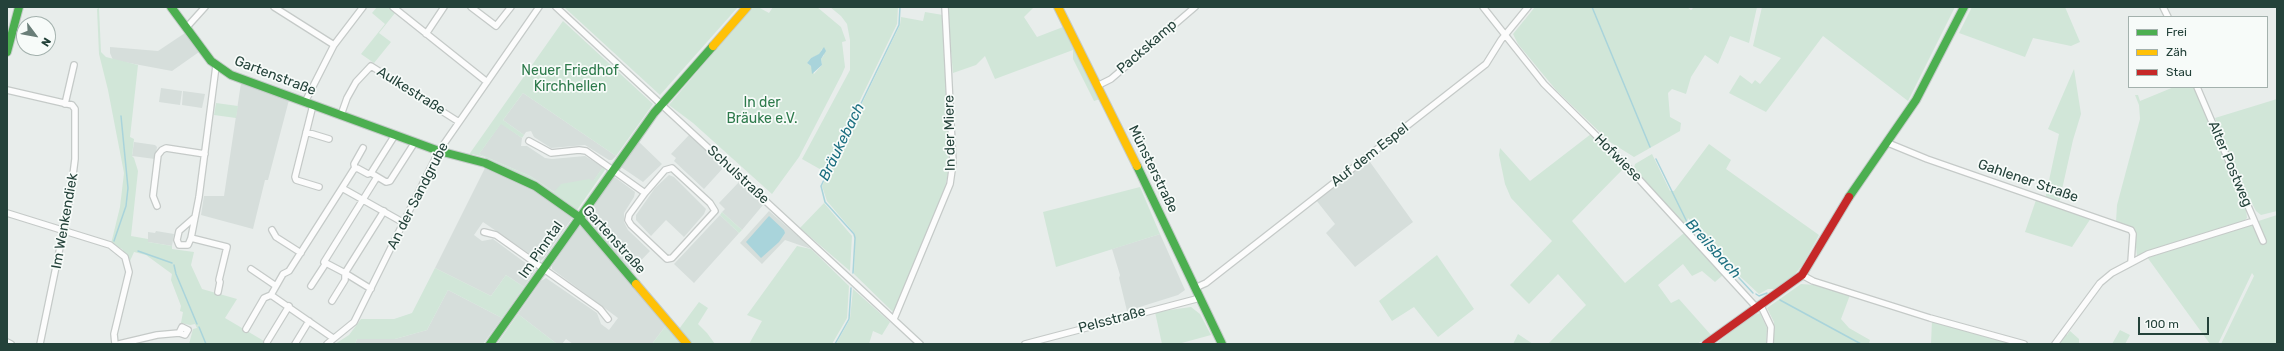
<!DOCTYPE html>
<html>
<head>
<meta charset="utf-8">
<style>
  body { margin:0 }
  #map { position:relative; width:2284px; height:351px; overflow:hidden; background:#e8edeb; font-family:Rubik,sans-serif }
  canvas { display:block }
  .frame { position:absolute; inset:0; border:8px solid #24423a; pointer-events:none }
  .legend { position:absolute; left:2128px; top:16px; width:140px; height:72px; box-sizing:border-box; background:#f7fbf9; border:1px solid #a3b1ad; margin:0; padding:5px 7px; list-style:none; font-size:12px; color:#24423a }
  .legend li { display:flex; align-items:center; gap:8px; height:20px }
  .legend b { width:20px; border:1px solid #a3b1ad }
  .north { position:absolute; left:16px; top:16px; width:40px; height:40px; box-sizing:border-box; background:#f7fbf9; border:1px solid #a3b1ad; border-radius:50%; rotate:122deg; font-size:11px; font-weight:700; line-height:16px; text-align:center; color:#24423a }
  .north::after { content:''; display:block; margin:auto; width:14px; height:18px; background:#697e78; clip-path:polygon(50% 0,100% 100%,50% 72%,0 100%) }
  .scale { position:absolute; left:2138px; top:317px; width:71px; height:18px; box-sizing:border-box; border:2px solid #24423a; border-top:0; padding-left:5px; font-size:12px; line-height:14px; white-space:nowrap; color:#24423a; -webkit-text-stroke:3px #f7fbf9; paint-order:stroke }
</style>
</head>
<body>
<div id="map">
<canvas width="2284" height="351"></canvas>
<div class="frame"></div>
<ul class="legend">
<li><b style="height:5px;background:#4caf50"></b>Frei</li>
<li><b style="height:5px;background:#ffc107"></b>Zäh</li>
<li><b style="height:5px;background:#c62828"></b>Stau</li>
</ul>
<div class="north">N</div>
<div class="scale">100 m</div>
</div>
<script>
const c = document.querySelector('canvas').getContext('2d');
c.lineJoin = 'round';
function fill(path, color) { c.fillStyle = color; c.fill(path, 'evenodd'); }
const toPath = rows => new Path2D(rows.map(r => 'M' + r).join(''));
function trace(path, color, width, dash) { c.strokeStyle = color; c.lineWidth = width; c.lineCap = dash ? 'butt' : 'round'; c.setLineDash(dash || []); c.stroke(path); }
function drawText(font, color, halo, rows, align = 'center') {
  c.font = font + ' Rubik,sans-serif'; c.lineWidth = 3.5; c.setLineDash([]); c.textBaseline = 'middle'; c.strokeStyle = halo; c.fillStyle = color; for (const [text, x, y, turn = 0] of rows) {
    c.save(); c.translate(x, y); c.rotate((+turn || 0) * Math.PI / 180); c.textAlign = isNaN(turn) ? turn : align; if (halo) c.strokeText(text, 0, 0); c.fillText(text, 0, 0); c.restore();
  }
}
fill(toPath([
  [185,33,199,52,172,71,113,60,110,53,110,47,158,51],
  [241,83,289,100,268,180,265,180,253,229,201,215,204,196,224,196],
  [161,88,182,91,180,105,159,102],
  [183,91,205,94,202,108,182,105],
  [523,93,616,156,612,160,609,160,585,145,551,148,534,137,531,131,526,132,524,135,503,120],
  [501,123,522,138,521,146,527,146,545,158,552,159,585,156,603,167,593,182,554,192,530,176,479,154],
  [690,134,724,167,704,189,674,161,676,158,671,154],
  [638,141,662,164,643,182,621,167],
  [134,142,155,145,157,147,155,159,132,156],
  [1366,161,1370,162,1413,222,1355,267,1326,233,1335,224,1316,200],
  [486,166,526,184,573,217,543,259,540,261,483,222,474,235,482,241,493,239,535,270,524,287,506,275,491,296,435,268],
  [669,175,674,177,706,209,704,214,684,237,666,220,651,236,636,220,636,215,655,188],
  [612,178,616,178,635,192,634,197,624,213,624,222,628,230,650,251,630,272,585,220,584,216],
  [739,182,763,205,742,230,722,212,725,209,719,203],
  [769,211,801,239,811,249,785,240,762,264,740,243],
  [720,215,739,233,694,283,674,264],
  [580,225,667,324,652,344,573,344,566,339,562,344,557,344,518,314,541,281,546,278,597,313,601,324,609,330,618,318,552,269,552,266],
  [156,231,174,234,172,246,148,242,148,232,155,233],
  [1160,234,1185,290,1178,295,1127,311,1119,278,1120,275,1112,249],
  [448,290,502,318,483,344,355,344,357,339,395,339,427,330]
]), '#d6dedb');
fill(toPath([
  [377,7,388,7,395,13,379,33,391,42,374,63,361,54,385,24,372,13],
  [564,7,738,7,660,95],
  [752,7,758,7,769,13,773,7,817,7,841,27,846,41,842,42,845,67,842,74,799,157,772,194,693,123,669,105],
  [822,49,824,55,821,59,822,65,814,74,811,66,807,63,811,58,819,55],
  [830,7,898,7,897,24,825,172,802,159,850,70,850,40,847,24,841,16],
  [947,7,1034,7,1024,17,1037,37,1063,27,1074,50,1077,47,1078,50,1100,99,1094,101,1073,59,1073,50,995,79,985,56,976,65,953,73],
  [1535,7,1687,7,1691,10,1694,7,1757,7,1749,43,1730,36,1718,64,1705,55,1691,77,1686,94,1672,89,1668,93,1670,117,1681,123,1680,131,1634,157,1610,142,1556,90,1518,44,1513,34],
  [1762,7,1955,7,1908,101,1823,36,1766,112,1729,93,1740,75,1752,84,1755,80,1760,84,1781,58,1753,46],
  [1972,7,2065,7,2080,42,2071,46,2033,38,2025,57,1959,33],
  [99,8,101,52,106,57,138,65,130,137,134,139,132,156,134,158,138,171,131,236,148,239,148,242,172,246,172,249,194,252,191,265,202,289,237,299,225,318,269,344,189,344,193,329,197,328,195,324,190,325,181,323,183,312,180,311,181,306,171,280,172,274,146,255,134,252,130,261,122,249,111,244,120,207,124,173,108,90,99,54,97,9],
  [925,12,943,15,949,168,945,188,896,312,893,312,854,274,855,234,827,201,822,186,900,25,901,17,923,21],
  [563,21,653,104,616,156,523,93,503,120,524,135,522,138,501,124,479,154,530,176,554,192,561,184,589,179,593,181,603,167,605,170,577,210,486,160,485,157,472,154,471,157,468,156],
  [2074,69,2081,114,2073,140,2059,203,2045,199,2059,134,2048,129],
  [2174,87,2194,87,2246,209,2247,218,2244,221,2170,244,2137,256,2134,230,2116,222,2117,205,2140,119,2139,105,2135,95,2138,95,2140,101],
  [2277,99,2277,211,2261,215,2256,211,2247,194,2215,118],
  [216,103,238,106,236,118,214,115],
  [1591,134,1624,168,1572,221,1625,283,1684,233,1723,275,1715,282,1702,271,1692,276,1683,264,1658,285,1671,303,1679,299,1711,335,1697,344,1548,344,1586,305,1558,274,1529,304,1510,285,1552,241,1511,198,1505,184,1499,155,1500,148,1530,181],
  [1709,144,1731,160,1726,169,1819,235,1803,264,1792,278,1775,289,1768,289,1759,294,1732,269,1688,218,1686,227,1634,168,1635,164,1652,154,1670,191,1674,191],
  [1140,187,1160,234,1056,267,1043,212],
  [2036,200,2091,218,2072,247,2025,232],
  [824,203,852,236,850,271,800,228],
  [722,212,742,230,739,233,720,215],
  [2277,215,2277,344,2221,344,2254,276,2252,273,2218,344,2210,344,2147,257],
  [797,246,811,249,849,286,847,318,832,344,749,344,762,321,747,315],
  [1437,255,1474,309,1438,337,1414,307,1392,321,1379,301],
  [435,268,491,296,506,275,524,287,502,318,448,290,427,330,395,339,357,339,355,344,335,344,349,335,361,319,394,319,412,313],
  [1801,284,1815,285,1850,295,1841,319,1849,328,1870,340,1869,344,1773,344,1774,322,1767,308],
  [853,289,890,322,882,335,873,331,869,344,836,344,850,319],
  [699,302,708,308,698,324,707,333,715,344,691,344,679,329],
  [1191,307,1200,314,1211,335,1178,344,1162,344,1155,312],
  [1760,313,1767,328,1766,344,1716,344,1749,317],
  [518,314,557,344,497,344],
  [1932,320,2018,344,1931,344],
  [667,324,685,344,652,344],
  [2120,330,2130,335,2125,344,2112,344],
  [2070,331,2079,339,2079,344,2057,344,2064,333,2067,335],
  [1518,334,1533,344,1513,344]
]), '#d1e6d8');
fill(toPath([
  [824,47,826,51,821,59,822,65,812,74,811,66,807,63,811,58,819,54],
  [769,216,784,230,785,233,779,242,761,258,746,242]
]), '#a9d4db');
trace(toPath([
  [1592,7,1650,147],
  [1656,159,1687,222,1753,293],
  [114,241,126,206,128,188,121,116],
  [138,251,172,263],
  [174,265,176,274,197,324],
  [853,273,855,238,854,234,825,202,821,186,899,25,900,7],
  [1756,294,1759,296,1767,293],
  [1780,300,1861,344],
  [199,327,206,344],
  [835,344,849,319,851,288]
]), '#a9d4db', 1.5);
const street = toPath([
  [274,7,334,45],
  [393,7,487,82],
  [471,7,496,26,511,7],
  [556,7,920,344],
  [1483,7,1544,84,1626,165,1756,307],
  [2163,7,2168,17],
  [186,28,205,7],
  [426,34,444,7],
  [1099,85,1111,79,1195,7],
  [2197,87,2263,241],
  [7,90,72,105,75,109,75,159,70,199,40,344],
  [305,102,334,45,363,7],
  [65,104,74,65],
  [313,105,295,177,296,180,319,187],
  [341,115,347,98,356,82,371,66,459,122],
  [306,132,329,139],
  [395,135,371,173,386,182,390,181,415,142],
  [529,141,551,153,579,150,586,151,645,193,629,215,628,220,631,225,667,259,672,258,715,211,710,203,672,168,665,170,645,193],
  [1888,143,1927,159,2131,230,2133,234,2131,262],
  [355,169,354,164,363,148],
  [342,188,354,169,357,168,368,174,371,173],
  [157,206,153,196,158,155,162,150,166,148,205,154],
  [7,213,110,245,125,257,129,272,114,334,115,344],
  [195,217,179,231,177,240,179,245,188,245,191,238,199,197,216,66],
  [272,230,276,237,301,253],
  [484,232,496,235,600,309,608,319],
  [191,238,227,247,219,280,220,282,218,292],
  [326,263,324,262,377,177],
  [251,269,276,286],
  [1802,275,1813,281,1930,318,2024,344],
  [311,286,326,263,345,273,345,280,332,301],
  [1195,288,1206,283,1486,64,1501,40,1528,7],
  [371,289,345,273,384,211],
  [1760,304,1771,327,1770,344],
  [894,319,950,184,953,163,945,7],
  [246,329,264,298,271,295],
  [333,338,271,295,283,274,289,271,342,188,404,223],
  [7,342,11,344],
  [267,342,289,306],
  [119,344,157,335,179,333,185,335,188,330,182,327,179,333],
  [295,344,309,321],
  [327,344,354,322,439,151,539,7],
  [1025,344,1200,298],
  [2055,344,2100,283,2112,273,2148,254,2254,221]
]);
const fast = toPath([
  [171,7,211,61,231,75,439,151,485,163,535,186,579,217,636,284],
  [7,52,19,7],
  [1137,166,1222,344],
  [1849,197,1916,100,1964,7],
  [490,344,654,113,713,46]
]);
const slow = toPath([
  [1058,7,1137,166],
  [713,46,747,7],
  [636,284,687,344]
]);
const jam = toPath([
  [1706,344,1802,275,1849,197]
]);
trace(street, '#c5cac8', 8);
trace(fast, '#c3cbc8', 10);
trace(slow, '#c3cbc8', 10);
trace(jam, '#c3cbc8', 10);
trace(street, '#fcfcfc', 5.5);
trace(fast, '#4caf50', 8);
trace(slow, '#ffc107', 8);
trace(jam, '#c62828', 8);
drawText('14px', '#24423a', '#f7fbf9', [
  ["Packskamp",1147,47,-41],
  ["Gartenstraße",275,76,21],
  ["Aulkestraße",411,91,32],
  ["In der Miere",950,133,-91],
  ["Auf dem Espel",1370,155,-38],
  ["Hofwiese",1618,158,45],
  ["Alter Postweg",2230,164,67],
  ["Münsterstraße",1153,169,64],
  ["Schulstraße",738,175,43],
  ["Gahlener Straße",2028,181,19],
  ["An der Sandgrube",418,196,-63],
  ["Im Wenkendiek",65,221,-80],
  ["Gartenstraße",614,240,48],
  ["Im Pinntal",541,250,-55],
  ["Pelsstraße",1112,320,-15]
]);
drawText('14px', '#2d7a4b', '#f7fbf9', [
  ["Neuer Friedhof",570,71],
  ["Kirchhellen",570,87],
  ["In der",762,103],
  ["Bräuke e.V.",762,119]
]);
drawText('italic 15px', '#1c6f80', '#f7fbf9', [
  ["Bräukebach",842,142,-64],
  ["Breilsbach",1713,249,48]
]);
</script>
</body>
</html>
